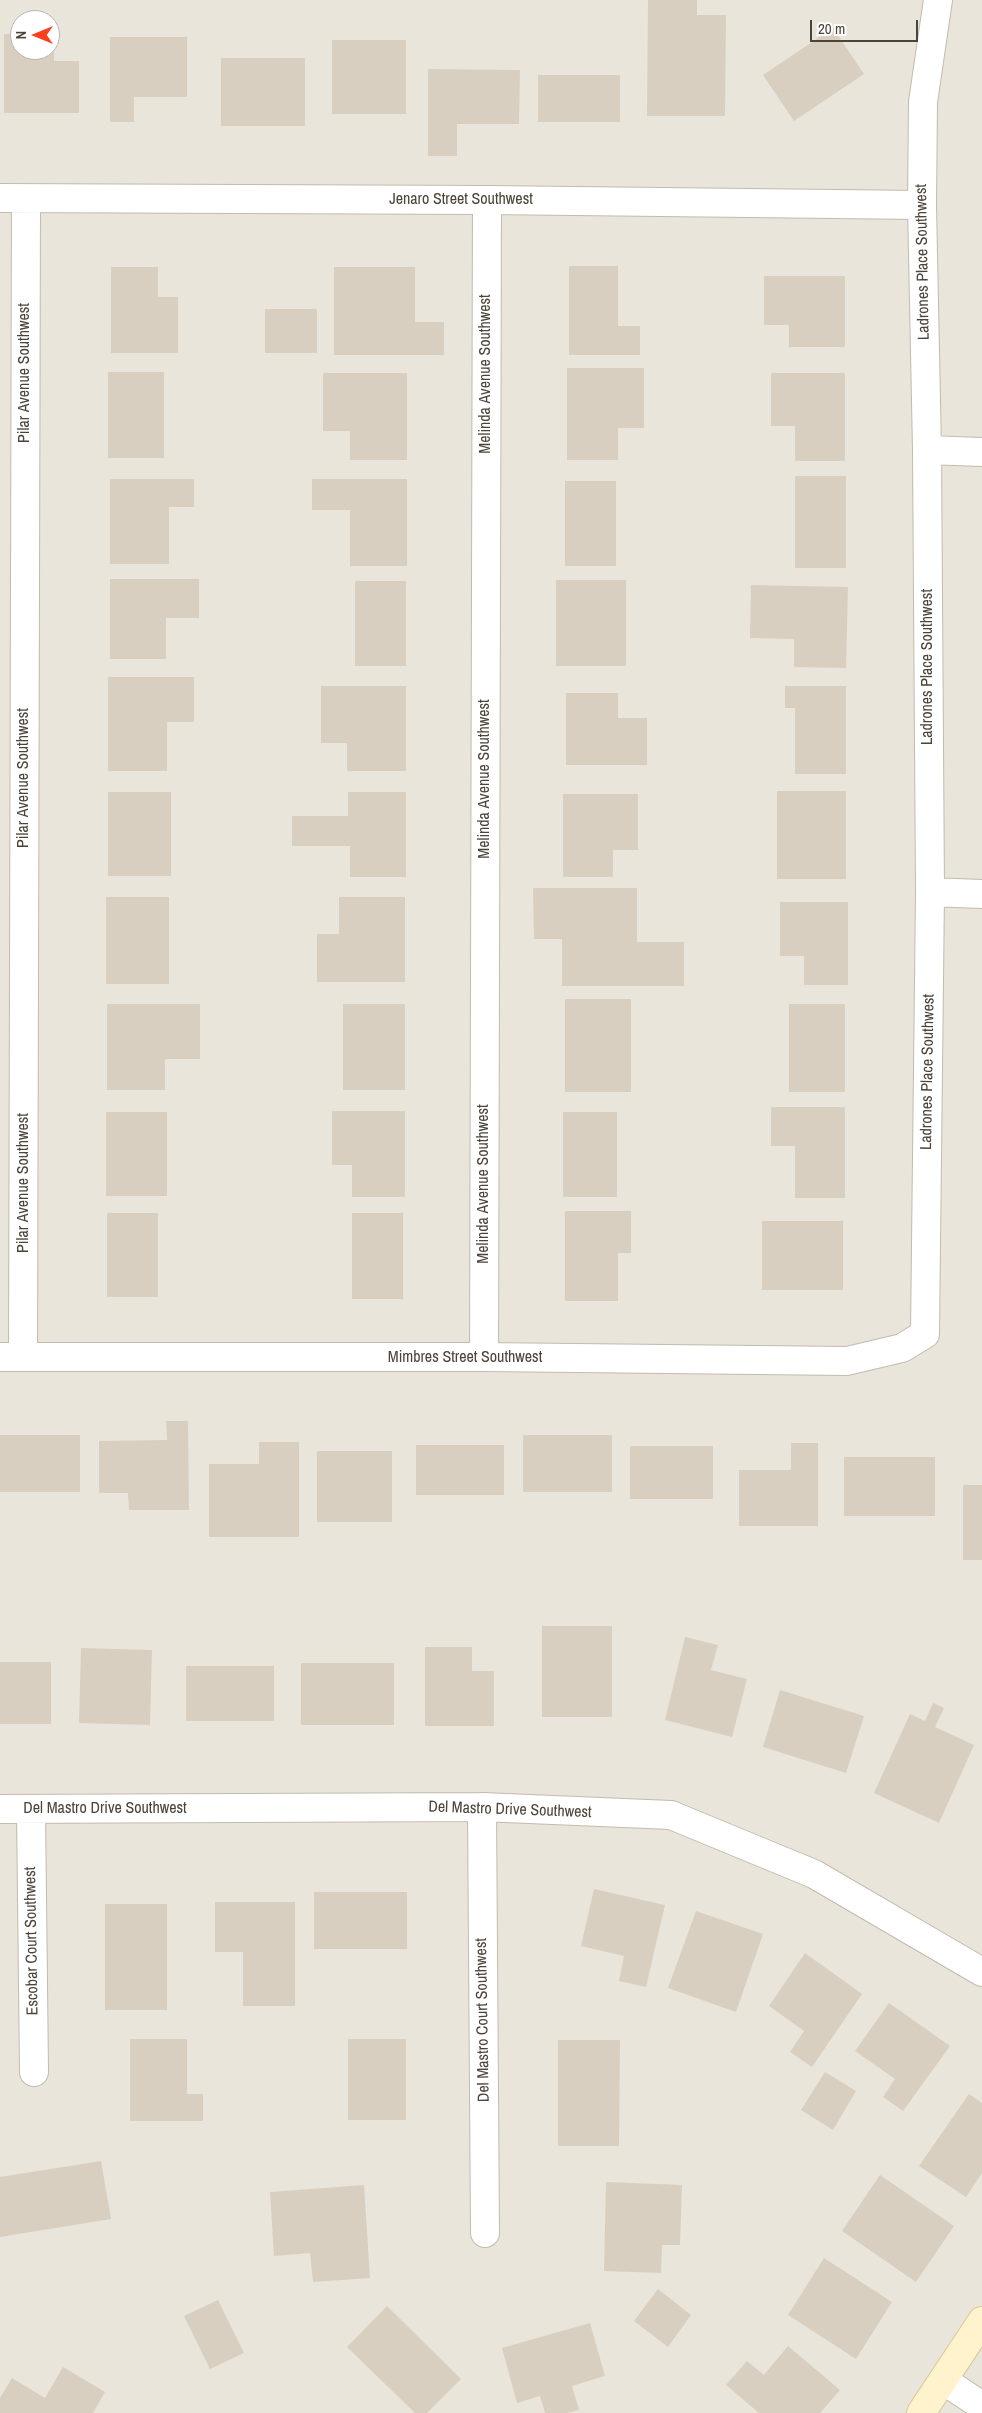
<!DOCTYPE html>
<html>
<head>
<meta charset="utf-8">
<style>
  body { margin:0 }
  #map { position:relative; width:982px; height:2413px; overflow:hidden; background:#f6f3ec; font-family:"Archivo Narrow",sans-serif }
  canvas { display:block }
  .north { position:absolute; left:10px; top:10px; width:50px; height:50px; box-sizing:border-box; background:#fff; border:1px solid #b7b4b0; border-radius:50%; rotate:270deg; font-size:14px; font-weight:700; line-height:20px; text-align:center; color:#4b4439 }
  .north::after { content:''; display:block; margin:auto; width:18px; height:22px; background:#fc3f1d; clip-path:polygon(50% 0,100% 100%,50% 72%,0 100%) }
  .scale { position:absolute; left:810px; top:20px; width:108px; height:22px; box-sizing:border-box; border:2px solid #4b4439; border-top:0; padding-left:6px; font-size:15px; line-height:18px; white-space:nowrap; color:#4b4439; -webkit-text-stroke:4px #fff; paint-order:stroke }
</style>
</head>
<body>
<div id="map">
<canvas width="982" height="2413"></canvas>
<div class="north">N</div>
<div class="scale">20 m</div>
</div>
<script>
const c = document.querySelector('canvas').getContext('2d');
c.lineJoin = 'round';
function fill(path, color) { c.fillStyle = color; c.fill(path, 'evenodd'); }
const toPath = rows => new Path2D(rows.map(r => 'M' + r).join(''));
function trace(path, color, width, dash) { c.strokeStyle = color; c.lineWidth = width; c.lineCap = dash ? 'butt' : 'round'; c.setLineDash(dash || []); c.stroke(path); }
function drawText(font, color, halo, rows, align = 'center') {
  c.font = font + ' "Archivo Narrow",sans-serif'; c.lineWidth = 4.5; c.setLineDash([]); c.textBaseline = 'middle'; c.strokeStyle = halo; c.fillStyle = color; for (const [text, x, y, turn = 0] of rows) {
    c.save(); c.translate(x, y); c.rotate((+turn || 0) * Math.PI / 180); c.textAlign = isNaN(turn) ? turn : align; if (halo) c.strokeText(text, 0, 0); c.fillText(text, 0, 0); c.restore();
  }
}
fill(toPath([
  [0,0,982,0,982,2413,0,2413],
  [20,20,50,20,50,50,20,50]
]), '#eae5da');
fill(toPath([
  [648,0,697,0,697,15,726,15,725,116,647,116],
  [833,28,864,74,794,121,763,75],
  [4,34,20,34,20,50,50,50,50,34,54,34,54,61,79,61,79,113,4,113],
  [110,37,187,37,187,97,134,97,134,122,110,122],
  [332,40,406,40,406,114,332,114],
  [221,58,305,58,305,126,221,126],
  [428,69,520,70,519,124,457,124,457,156,428,156],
  [538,75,620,75,620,122,538,122],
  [569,266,618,266,618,326,640,326,640,355,569,355],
  [111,267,158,267,158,297,178,297,178,353,111,353],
  [334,267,415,267,415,322,444,322,444,355,334,355],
  [764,276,845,276,845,347,789,347,789,325,764,325],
  [265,309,317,309,317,353,265,353],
  [567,368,644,368,644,428,618,428,618,460,567,460],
  [108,372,164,372,164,458,108,458],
  [323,373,407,373,407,460,350,460,350,431,323,431],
  [771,373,845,373,845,461,795,461,795,426,771,426],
  [795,476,846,476,846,568,795,568],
  [110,479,194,479,194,507,169,507,169,564,110,564],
  [312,479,407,479,407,566,350,566,350,510,312,510],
  [565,481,616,481,616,566,565,566],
  [110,579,199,579,199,618,166,618,166,659,110,659],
  [556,580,626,580,626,666,556,666],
  [355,581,406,581,406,666,355,666],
  [751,585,848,587,846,668,794,667,794,639,750,638],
  [108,677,194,677,194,722,167,722,167,771,108,771],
  [321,686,406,686,406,771,347,771,347,743,321,743],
  [785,686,846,686,846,774,795,774,795,708,785,708],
  [566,693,618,693,618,718,647,718,647,765,566,765],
  [777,791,846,791,846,879,777,879],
  [108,792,171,792,171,876,108,876],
  [348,792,406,792,406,877,350,877,350,846,292,846,292,816,348,816],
  [563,794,638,794,638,850,613,850,613,877,563,877],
  [533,888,637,888,637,942,684,942,684,986,562,986,562,939,534,939],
  [106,897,169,897,169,984,106,984],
  [339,897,405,897,405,982,317,982,317,934,339,934],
  [780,902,848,902,848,985,804,985,804,956,780,956],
  [565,999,631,999,631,1092,565,1092],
  [107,1004,200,1004,200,1059,165,1059,165,1090,107,1090],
  [343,1004,405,1004,405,1090,343,1090],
  [789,1004,845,1004,845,1092,789,1092],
  [771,1107,845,1107,845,1198,795,1198,795,1146,771,1146],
  [332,1111,405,1111,405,1197,352,1197,352,1165,332,1165],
  [106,1112,167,1112,167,1196,106,1196],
  [563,1112,617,1112,617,1197,563,1197],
  [565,1211,631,1211,631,1253,618,1253,618,1301,565,1301],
  [107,1213,158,1213,158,1297,107,1297],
  [352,1213,403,1213,403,1299,352,1299],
  [762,1221,843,1221,843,1290,762,1290],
  [166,1421,188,1421,189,1510,129,1510,128,1493,99,1493,99,1441,167,1440],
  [0,1435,80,1435,80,1492,0,1492],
  [523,1435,612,1435,612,1492,523,1492],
  [259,1442,299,1442,299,1537,209,1537,209,1464,259,1464],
  [791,1443,818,1443,818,1526,739,1526,739,1470,791,1470],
  [416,1445,504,1445,504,1495,416,1495],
  [630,1446,713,1446,713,1499,630,1499],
  [317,1451,392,1451,392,1522,317,1522],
  [844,1457,935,1457,935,1516,844,1516],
  [963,1485,982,1485,982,1560,963,1560],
  [542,1626,612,1626,612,1717,542,1717],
  [685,1637,718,1645,711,1670,747,1679,732,1737,665,1720],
  [425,1647,472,1647,472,1671,494,1671,494,1726,425,1726],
  [81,1648,152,1650,150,1725,79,1723],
  [0,1662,51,1662,51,1724,0,1724],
  [301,1663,394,1663,394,1725,301,1725],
  [186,1666,274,1666,274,1721,186,1721],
  [780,1690,864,1716,846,1773,763,1747],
  [933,1703,944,1708,935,1727,974,1745,939,1823,874,1793,910,1714,925,1721],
  [594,1889,665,1905,646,1987,619,1981,624,1956,581,1946],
  [314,1892,407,1892,407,1949,314,1949],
  [215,1902,295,1902,295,2006,243,2006,243,1952,215,1952],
  [105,1904,167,1904,167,2010,105,2010],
  [696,1911,763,1934,736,2012,668,1988],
  [805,1953,862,1994,812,2067,790,2052,804,2031,769,2006],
  [889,2003,950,2046,903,2111,883,2097,895,2079,855,2051],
  [130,2039,187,2039,187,2094,203,2094,203,2121,130,2121],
  [348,2039,406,2039,406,2120,348,2120],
  [558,2040,620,2040,619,2146,558,2146],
  [825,2072,856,2091,833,2130,801,2110],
  [969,2094,982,2103,982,2173,966,2197,919,2166],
  [101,2161,111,2219,0,2237,0,2177],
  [880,2175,954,2226,916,2282,842,2231],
  [606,2182,682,2185,680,2245,662,2245,661,2273,604,2271],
  [364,2185,370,2278,313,2282,310,2253,274,2256,270,2192],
  [824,2258,892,2302,856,2359,788,2315],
  [658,2289,691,2315,668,2347,634,2321],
  [218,2300,244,2353,210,2369,184,2316],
  [387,2306,461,2379,427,2413,415,2413,347,2347],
  [590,2323,605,2376,572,2386,579,2410,567,2413,545,2413,540,2396,517,2403,502,2348],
  [788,2346,840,2390,820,2413,759,2413,726,2385,747,2361,764,2375],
  [63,2367,105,2392,93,2413,0,2413,0,2398,12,2378,45,2398]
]), '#d8cfc1');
const street = toPath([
  [0,198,487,200,922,205],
  [927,450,982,452],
  [930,892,982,894],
  [0,1357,484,1357,847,1361,902,1348,925,1334,930,892,927,450,922,205,923,102,938,0],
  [23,1357,26,199],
  [484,1357,487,200],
  [482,1807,485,2233],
  [0,1809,482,1807,671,1815,814,1874,982,1972],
  [31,1809,34,2072],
  [943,2380,982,2406]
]);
const secondary = toPath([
  [921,2413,982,2321]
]);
trace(street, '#c2bbae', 30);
trace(secondary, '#d6c79b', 30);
trace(street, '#fff', 28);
trace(secondary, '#fff3cd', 28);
drawText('16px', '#4b4439', '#fff', [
  ["Jenaro Street Southwest",461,200],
  ["Ladrones Place Southwest",923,262,-91],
  ["Pilar Avenue Southwest",25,373,-90],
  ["Melinda Avenue Southwest",486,374,-90],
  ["Ladrones Place Southwest",928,667,-90],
  ["Pilar Avenue Southwest",24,778,-90],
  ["Melinda Avenue Southwest",485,779,-90],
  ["Ladrones Place Southwest",928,1072,-89],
  ["Pilar Avenue Southwest",24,1183,-90],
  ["Melinda Avenue Southwest",484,1184,-90],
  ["Mimbres Street Southwest",465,1358],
  ["Del Mastro Drive Southwest",105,1809],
  ["Del Mastro Drive Southwest",510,1810,2],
  ["Escobar Court Southwest",32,1941,-91],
  ["Del Mastro Court Southwest",483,2020,-91]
]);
</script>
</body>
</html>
